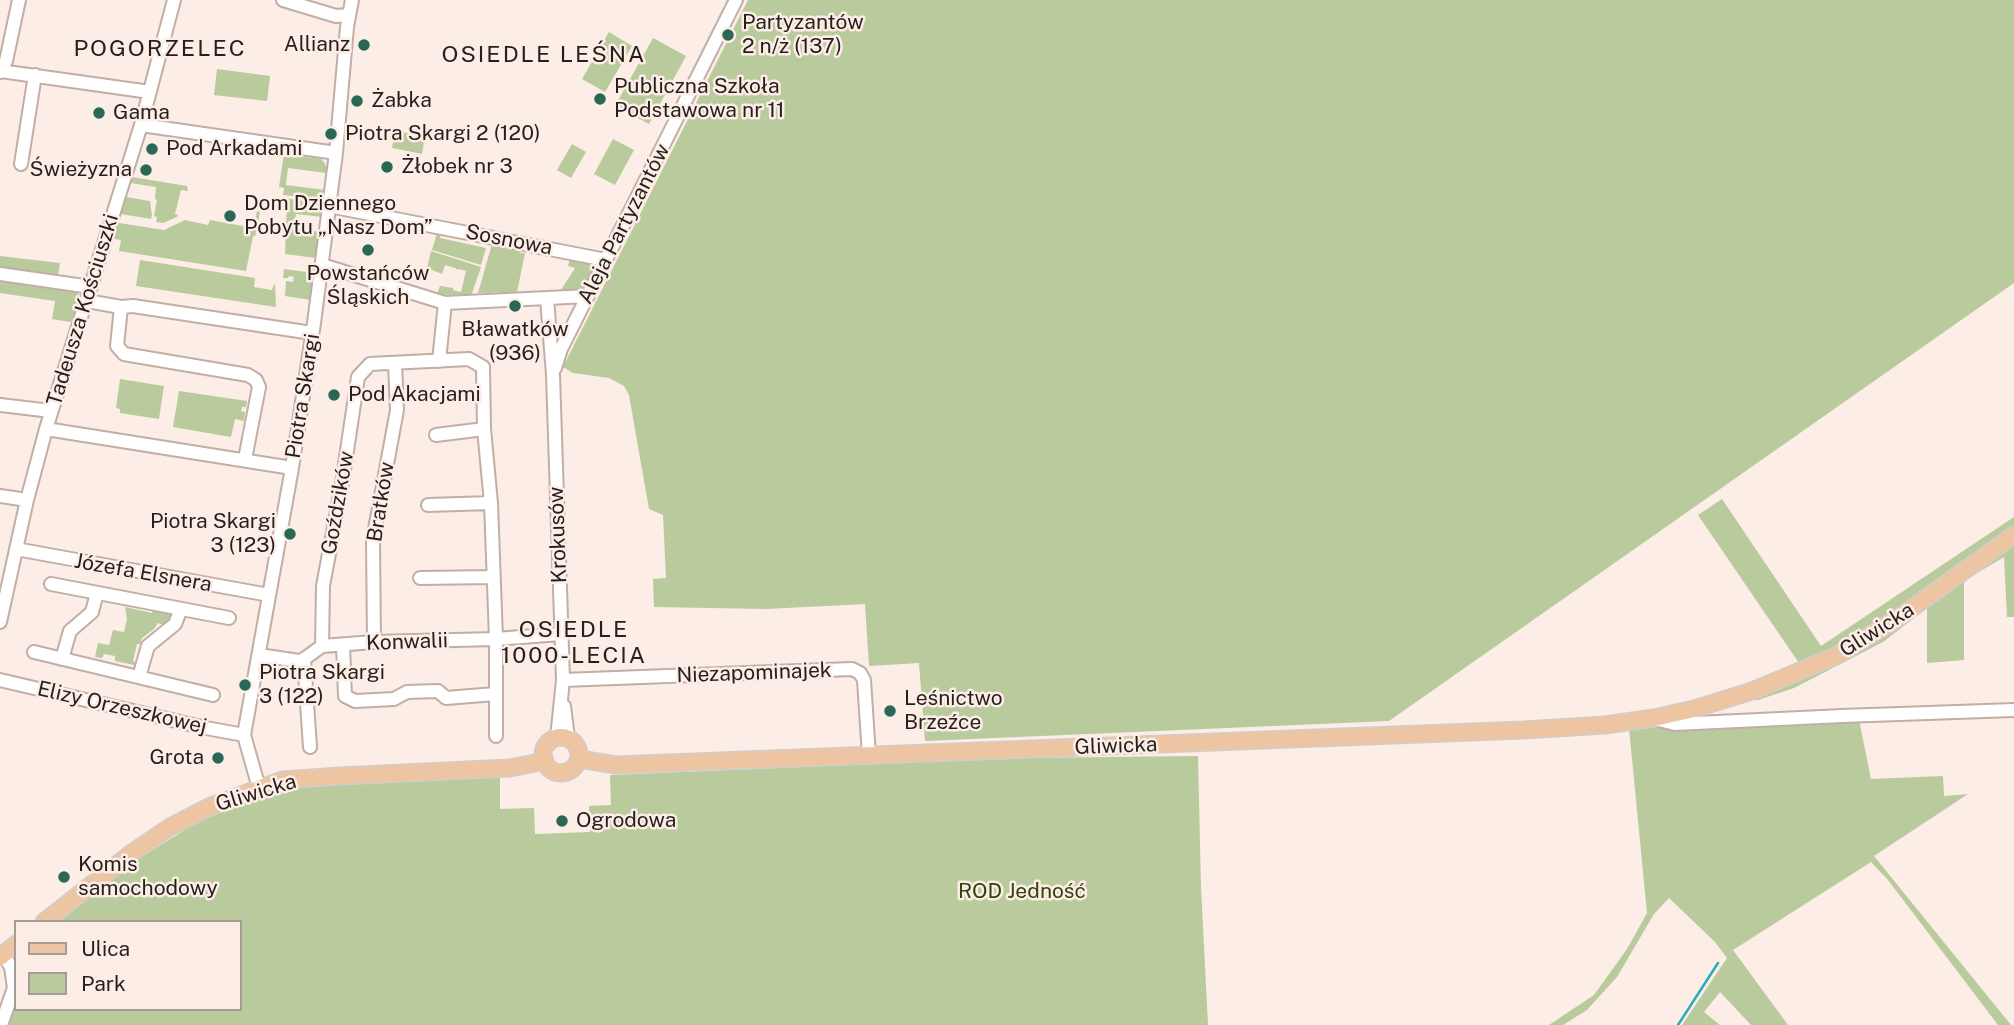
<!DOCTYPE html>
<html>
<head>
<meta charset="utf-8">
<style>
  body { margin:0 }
  #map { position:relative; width:2014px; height:1025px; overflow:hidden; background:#fcede7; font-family:"Public Sans",sans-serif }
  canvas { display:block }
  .legend { position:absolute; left:14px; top:920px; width:228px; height:91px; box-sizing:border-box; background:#fcede7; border:2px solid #a69b96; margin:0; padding:9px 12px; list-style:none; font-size:21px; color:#261f1c }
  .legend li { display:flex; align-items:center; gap:14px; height:35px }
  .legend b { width:35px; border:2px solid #a69b96 }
</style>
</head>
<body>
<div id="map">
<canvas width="2014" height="1025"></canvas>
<ul class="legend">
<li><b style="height:9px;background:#edc5a3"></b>Ulica</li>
<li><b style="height:19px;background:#b9ca9c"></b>Park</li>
</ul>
</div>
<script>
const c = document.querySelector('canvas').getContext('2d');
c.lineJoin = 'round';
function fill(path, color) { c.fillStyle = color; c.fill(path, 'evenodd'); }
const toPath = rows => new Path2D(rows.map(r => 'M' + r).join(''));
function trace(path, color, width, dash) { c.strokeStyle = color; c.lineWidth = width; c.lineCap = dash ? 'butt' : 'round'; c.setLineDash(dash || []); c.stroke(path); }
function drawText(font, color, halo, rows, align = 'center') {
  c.font = font + ' "Public Sans",sans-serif'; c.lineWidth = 5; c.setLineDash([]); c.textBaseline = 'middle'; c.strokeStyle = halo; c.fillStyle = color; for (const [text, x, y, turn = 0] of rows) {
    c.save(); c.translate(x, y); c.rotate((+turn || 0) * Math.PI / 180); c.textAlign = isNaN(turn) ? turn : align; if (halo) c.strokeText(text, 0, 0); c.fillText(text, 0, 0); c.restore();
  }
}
fill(toPath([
  [748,0,2014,0,2014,283,1389,721,925,741,919,663,869,666,865,604,766,609,654,607,653,579,666,578,663,515,649,509,629,395,624,386,609,378,573,373,563,367],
  [609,32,632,46,605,92,582,79],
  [653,38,686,56,649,124,615,106],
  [217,69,270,76,267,101,214,95],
  [395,131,425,136,422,154,392,148],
  [613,139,634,150,615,185,594,174],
  [572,144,586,152,571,178,557,170],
  [284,154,321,159,324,162,327,169,326,173,288,168,286,185,325,190,324,198,322,199,283,195,284,188,279,187],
  [132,177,187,186,188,191,181,190,175,214,178,215,177,217,163,223,156,222,157,217,154,216,157,200,155,199,156,187,130,183],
  [126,197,150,201,152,215,151,219,121,214],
  [284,198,323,204,322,217,296,214,294,226,286,225,287,207],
  [257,211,260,212,257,229,255,236,253,236,246,271,119,251,121,240,114,239,117,225,119,223,164,230,185,220,208,225,210,220,254,228],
  [286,227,320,232,316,258,285,254],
  [441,231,440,238,486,248,481,265,432,250,437,233],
  [492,244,521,248,520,253,525,253,517,292,478,293],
  [431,251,481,267,471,296,437,294,440,286,453,288,453,290,461,292,466,271,459,269,458,270,455,268,445,265,442,274,427,268],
  [0,256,60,263,58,275,0,267],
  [570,259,588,263,592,267,592,273,586,284,580,291,553,294,553,290,561,290,575,268,568,266],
  [140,260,255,278,254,287,272,290,274,284,275,284,276,307,136,286],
  [284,269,314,273,311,300,285,296,286,281,293,282,294,277,289,276,288,278,283,278],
  [0,281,76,291,79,296,72,320,70,322,52,319,55,301,0,293],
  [120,379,164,386,159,419,120,413,120,409,116,408],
  [179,391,247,401,246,407,242,407,241,411,245,412,244,421,235,419,231,437,173,427],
  [1722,499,1821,646,2014,517,2014,528,1849,643,1801,666,1698,515],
  [2014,543,2014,617,2007,617,2004,557,1964,581,1964,660,1927,663,1927,608,1883,642,1794,688,1758,700,1746,699,1820,670],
  [154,605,176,613,166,626,158,623,154,629,142,638,140,644,137,644,133,661,135,662,134,665,115,661,115,656,104,654,102,658,95,657,98,643,109,645,113,630,124,632,127,619,125,607,152,613],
  [1859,720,1871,779,1943,776,1944,796,1968,794,1874,856,2011,1025,1998,1025,1888,880,1871,862,1733,950,1788,1025,1751,1025,1720,992,1704,1012,1720,1025,1682,1025,1727,958,1715,942,1669,898,1654,914,1617,977,1587,1010,1563,1025,1549,1025,1594,995,1627,949,1647,913,1629,728,1656,726,1682,729],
  [1198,756,1201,887,1208,1025,5,1025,16,987,16,1009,240,1009,240,922,53,922,127,866,199,821,262,797,301,786,500,775,500,809,534,808,535,834,590,832,589,806,611,805,610,775,1016,758]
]), '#b9ca9c');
trace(toPath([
  [1678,1025,1718,963]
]), '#2badb6', 2.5);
const minor = toPath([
  [283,0,336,16,348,15],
  [0,71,150,92],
  [0,72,6,61,19,0],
  [141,125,336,153],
  [21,164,35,75],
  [329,206,606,260],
  [322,265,445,303,588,296],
  [0,274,91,287],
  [547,298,553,375,563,680,557,738],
  [87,301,121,307,133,306,312,333],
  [121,307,117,346,124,354,248,375,256,380,259,387,245,459],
  [439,361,445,303],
  [555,368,561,349,736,0],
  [0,405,51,411],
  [46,429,292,468],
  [436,435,484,429],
  [0,496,27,500],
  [428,505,491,503],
  [16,549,269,595],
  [420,578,492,577],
  [51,584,229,618],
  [0,622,27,500,46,429,141,125,174,0],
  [374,642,373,540,397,410,395,363],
  [343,645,345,696,355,701,394,699,407,692,438,691,446,698,495,694],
  [322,646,323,586,342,484,358,377,370,364,469,359,483,367,484,429,491,503,496,639,496,736],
  [34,652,213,695],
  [259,655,299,661,304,659,322,646,374,642,496,639,560,634],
  [62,659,70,631,92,612,97,593],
  [304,659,310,747],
  [139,677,148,646,175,624,181,609],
  [0,680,206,728,244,735],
  [563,680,852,669,860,673,864,680,869,756],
  [564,706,568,738],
  [1655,719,1675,724,1842,716,2014,710],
  [259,788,244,735,292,468,314,323,336,153,347,27,352,0],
  [1,1025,14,988,11,967,3,954]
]);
const major = toPath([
  '543 755a18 18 0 1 1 36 0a18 18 0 1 1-36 0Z',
  [579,759,616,765,1524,730,1605,725,1654,718,1694,709,1752,691,1836,656,1898,618,2014,535],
  [44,922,133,852,170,827,211,806,283,780,340,776,510,768,545,761],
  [0,957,16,944]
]);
trace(minor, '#c1aea7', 16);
trace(major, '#cfcecd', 19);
trace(minor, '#fff', 12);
trace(major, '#edc5a3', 16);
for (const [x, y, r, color] of [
  [728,35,7,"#2a6855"],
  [364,45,7,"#2a6855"],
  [600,99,7,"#2a6855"],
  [357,101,7,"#2a6855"],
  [99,113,7,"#2a6855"],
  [331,134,7,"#2a6855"],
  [152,149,7,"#2a6855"],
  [387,167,7,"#2a6855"],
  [146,170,7,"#2a6855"],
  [230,216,7,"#2a6855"],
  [368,250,7,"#2a6855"],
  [515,306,7,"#2a6855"],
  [334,395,7,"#2a6855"],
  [290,534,7,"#2a6855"],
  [245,685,7,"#2a6855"],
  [890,711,7,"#2a6855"],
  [218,758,7,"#2a6855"],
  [562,821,7,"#2a6855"],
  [64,877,7,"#2a6855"]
]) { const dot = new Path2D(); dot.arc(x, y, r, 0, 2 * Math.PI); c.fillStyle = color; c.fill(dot); trace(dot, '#fcede7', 2.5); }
drawText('21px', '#261f1c', '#fcede7', [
  ["Partyzantów",742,23],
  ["2 n/ż (137)",742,47],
  ["Allianz",350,45,"right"],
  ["Publiczna Szkoła",614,87],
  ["Podstawowa nr 11",614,111],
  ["Żabka",371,101],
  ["Gama",113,113],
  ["Piotra Skargi 2 (120)",345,134],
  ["Pod Arkadami",166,149],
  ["Żłobek nr 3",401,167],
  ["Świeżyzna",132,170,"right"],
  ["Dom Dziennego",244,204],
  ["Pobytu „Nasz Dom”",244,228],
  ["Powstańców",368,274,"center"],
  ["Śląskich",368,298,"center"],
  ["Bławatków",515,330,"center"],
  ["(936)",515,354,"center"],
  ["Pod Akacjami",348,395],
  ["Piotra Skargi",276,522,"right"],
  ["3 (123)",276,546,"right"],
  ["Piotra Skargi",259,673],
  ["3 (122)",259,697],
  ["Leśnictwo",904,699],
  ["Brzeźce",904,723],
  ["Grota",204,758,"right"],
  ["Ogrodowa",576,821],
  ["Komis",78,865],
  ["samochodowy",78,889]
], 'left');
drawText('21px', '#261f1c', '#fcede7', [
  ["Aleja Partyzantów",624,224,-63],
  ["Sosnowa",509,240,11],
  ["Tadeusza Kościuszki",83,310,-73],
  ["Piotra Skargi",303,396,-81],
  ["Bratków",381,502,-81],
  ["Goździków",338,503,-80],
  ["Krokusów",558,535,-92],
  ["Józefa Elsnera",143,573,10],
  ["Gliwicka",1877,630,-32],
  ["Konwalii",407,642,-2],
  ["Niezapominajek",754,673,-2],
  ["Elizy Orzeszkowej",122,708,13],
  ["Gliwicka",1116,746,-2],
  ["Gliwicka",256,793,-17]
]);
drawText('21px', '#334309', '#fcede7', [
  ["ROD Jedność",1022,892]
]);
c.letterSpacing = '2px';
drawText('23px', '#261f1c', '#fcede7', [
  ["POGORZELEC",160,49],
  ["OSIEDLE LEŚNA",544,55],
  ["OSIEDLE",574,630],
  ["1000-LECIA",574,656]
]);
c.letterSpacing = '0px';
</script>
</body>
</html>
